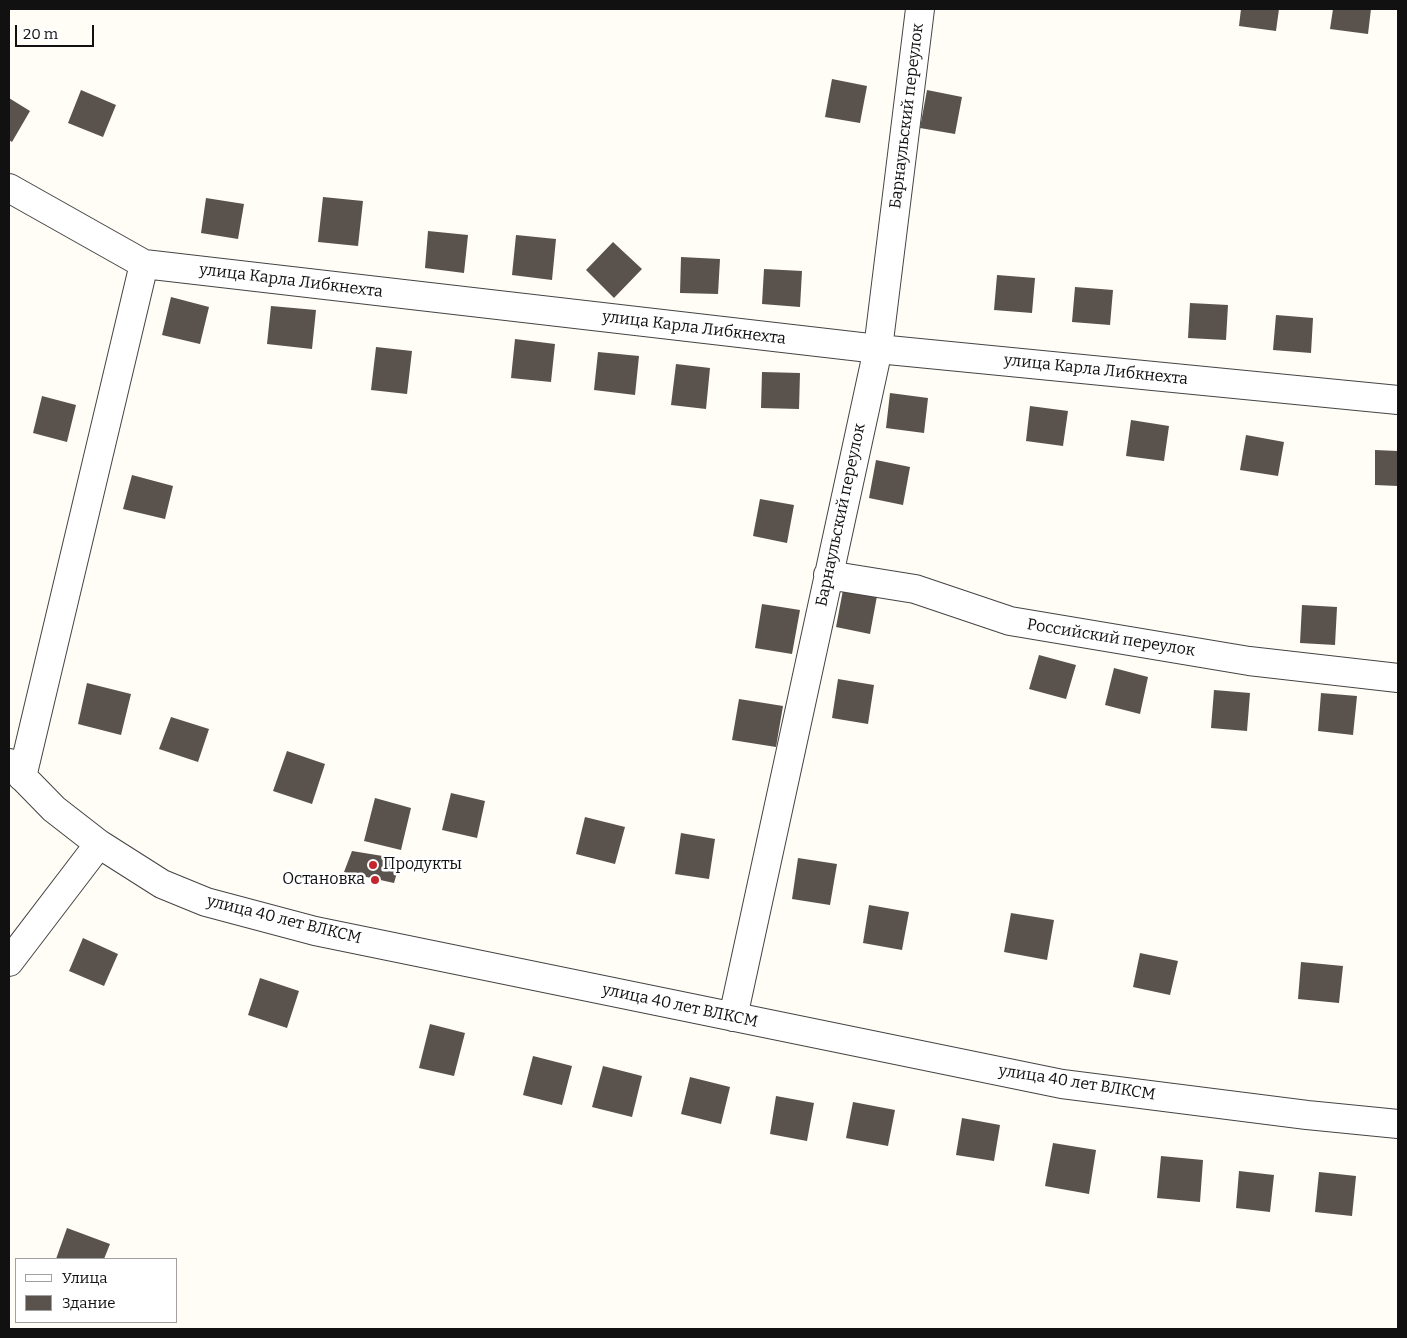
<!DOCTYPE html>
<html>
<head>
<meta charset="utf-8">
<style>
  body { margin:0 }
  #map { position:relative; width:1407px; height:1338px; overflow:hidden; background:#fffdf5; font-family:Bitter,serif }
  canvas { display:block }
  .frame { position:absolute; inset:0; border:10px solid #111; pointer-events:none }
  .legend { position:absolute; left:15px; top:1258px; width:162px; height:65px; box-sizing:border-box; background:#fff; border:1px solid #a0a0a0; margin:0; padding:6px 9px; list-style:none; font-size:15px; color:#111 }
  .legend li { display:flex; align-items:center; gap:10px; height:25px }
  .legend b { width:25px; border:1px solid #a0a0a0 }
  .scale { position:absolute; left:15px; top:25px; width:79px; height:22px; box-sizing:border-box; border:2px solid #111; border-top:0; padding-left:6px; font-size:15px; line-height:18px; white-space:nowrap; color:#111; -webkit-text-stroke:4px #fff; paint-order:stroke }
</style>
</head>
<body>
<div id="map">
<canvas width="1407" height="1338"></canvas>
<div class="frame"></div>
<ul class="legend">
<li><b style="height:6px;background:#fff"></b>Улица</li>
<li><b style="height:14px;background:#5a524d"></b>Здание</li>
</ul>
<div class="scale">20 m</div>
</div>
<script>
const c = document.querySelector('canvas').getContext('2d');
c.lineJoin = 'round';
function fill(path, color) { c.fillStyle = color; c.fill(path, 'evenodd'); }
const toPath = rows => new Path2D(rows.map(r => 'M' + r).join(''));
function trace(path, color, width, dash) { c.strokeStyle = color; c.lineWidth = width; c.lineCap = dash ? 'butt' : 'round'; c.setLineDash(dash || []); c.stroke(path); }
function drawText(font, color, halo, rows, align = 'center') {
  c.font = font + ' Bitter,serif'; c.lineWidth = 5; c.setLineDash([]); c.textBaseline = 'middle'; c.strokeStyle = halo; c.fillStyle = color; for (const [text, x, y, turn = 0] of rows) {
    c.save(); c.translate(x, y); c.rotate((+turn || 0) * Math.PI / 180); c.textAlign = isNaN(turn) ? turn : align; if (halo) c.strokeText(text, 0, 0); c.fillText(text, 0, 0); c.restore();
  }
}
fill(toPath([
  [1241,9,1279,9,1276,31,1239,26],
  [1333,9,1371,9,1368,34,1330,29],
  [832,79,867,86,860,123,825,117],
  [81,90,116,105,103,137,68,123],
  [927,90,962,97,955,134,920,128],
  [9,98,30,111,12,142,9,140],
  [323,197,363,201,358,246,318,242],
  [206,198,244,204,238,239,201,233],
  [428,231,468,235,464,273,425,268],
  [516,235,556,239,552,280,512,275],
  [613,242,642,269,614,298,586,270],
  [681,257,720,259,718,294,680,293],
  [764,269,802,271,800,307,762,304],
  [997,275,1035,278,1032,313,994,310],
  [1075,287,1113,290,1110,325,1072,322],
  [171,297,209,307,200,344,162,335],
  [1190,303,1228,305,1226,340,1188,338],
  [271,306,316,310,312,349,267,344],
  [1276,315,1313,318,1311,353,1273,350],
  [515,339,555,344,551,382,511,378],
  [376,347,412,351,407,394,371,390],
  [598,352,639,356,635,395,594,390],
  [676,364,710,368,706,409,671,405],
  [762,372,800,373,799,409,761,408],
  [890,393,928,398,924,433,886,428],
  [42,396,76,405,67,442,33,433],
  [1030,406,1068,411,1063,446,1026,441],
  [1131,420,1169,426,1164,461,1126,456],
  [1246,435,1284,442,1278,476,1240,470],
  [1375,450,1398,451,1398,486,1375,485],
  [876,460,910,467,903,505,869,498],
  [132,475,173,486,165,519,123,509],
  [760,499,794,505,787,543,753,536],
  [843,590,877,596,870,634,836,627],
  [762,604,800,610,792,654,755,648],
  [1302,605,1337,607,1335,645,1300,643],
  [1039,655,1076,665,1066,699,1029,689],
  [1114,668,1148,677,1140,714,1105,705],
  [838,679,874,685,868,724,832,718],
  [87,683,131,694,121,735,78,724],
  [1214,690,1250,693,1247,731,1211,728],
  [1321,693,1357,696,1353,735,1318,731],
  [739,699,783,706,776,747,732,740],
  [171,717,209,729,198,762,159,749],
  [287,751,325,764,312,804,273,791],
  [451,793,485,801,477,838,442,830],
  [375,798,411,808,401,850,364,841],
  [585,817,625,827,615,864,576,854],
  [681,833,715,839,709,879,675,874],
  [352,851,401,859,394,883,344,872],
  [798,858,837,864,830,905,792,899],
  [869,905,909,912,902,950,863,943],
  [1011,913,1054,920,1047,960,1004,952],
  [83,938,118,954,104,986,69,971],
  [1140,953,1178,961,1170,995,1133,987],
  [1301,962,1343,966,1339,1003,1298,999],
  [260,978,299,991,287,1028,248,1015],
  [430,1024,465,1033,454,1076,419,1068],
  [533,1056,572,1066,562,1105,523,1095],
  [603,1066,642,1076,632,1117,592,1107],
  [690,1077,730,1087,721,1124,681,1114],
  [776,1096,814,1103,807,1141,770,1134],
  [853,1102,895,1110,888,1146,846,1138],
  [962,1118,1000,1125,994,1161,956,1155],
  [1053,1143,1096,1150,1089,1194,1045,1186],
  [1161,1156,1203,1160,1200,1202,1157,1198],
  [1239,1171,1274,1175,1270,1212,1236,1208],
  [1319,1172,1356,1176,1352,1216,1315,1212],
  [67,1228,110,1244,104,1259,56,1259]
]), '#5a524d');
const minor = toPath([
  [9,188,144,264,878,349,1398,400],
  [828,575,915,589,1010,621,1249,661,1398,678],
  [9,763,54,809,99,844,162,884,206,902,315,931,1062,1084,1307,1115,1398,1124],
  [22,777,144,264],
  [9,962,99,844],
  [733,1017,878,349,920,9]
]);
trace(minor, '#444', 30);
trace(minor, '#fff', 28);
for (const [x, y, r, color] of [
  [373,865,5,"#c4262e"],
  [375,880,5,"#c4262e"]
]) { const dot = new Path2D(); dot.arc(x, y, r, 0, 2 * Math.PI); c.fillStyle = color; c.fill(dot); trace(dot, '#fff', 2); }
drawText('16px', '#111', '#fff', [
  ["Барнаульский переулок",907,116,-83],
  ["улица Карла Либкнехта",291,281,7],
  ["улица Карла Либкнехта",694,328,7],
  ["улица Карла Либкнехта",1096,370,6],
  ["Барнаульский переулок",841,515,-78],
  ["Российский переулок",1111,638,9],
  ["улица 40 лет ВЛКСМ",284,920,14],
  ["улица 40 лет ВЛКСМ",680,1006,12],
  ["улица 40 лет ВЛКСМ",1077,1083,9]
]);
drawText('16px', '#111', '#fff', [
  ["Продукты",383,865],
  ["Остановка",365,880,"right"]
], 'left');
</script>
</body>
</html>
